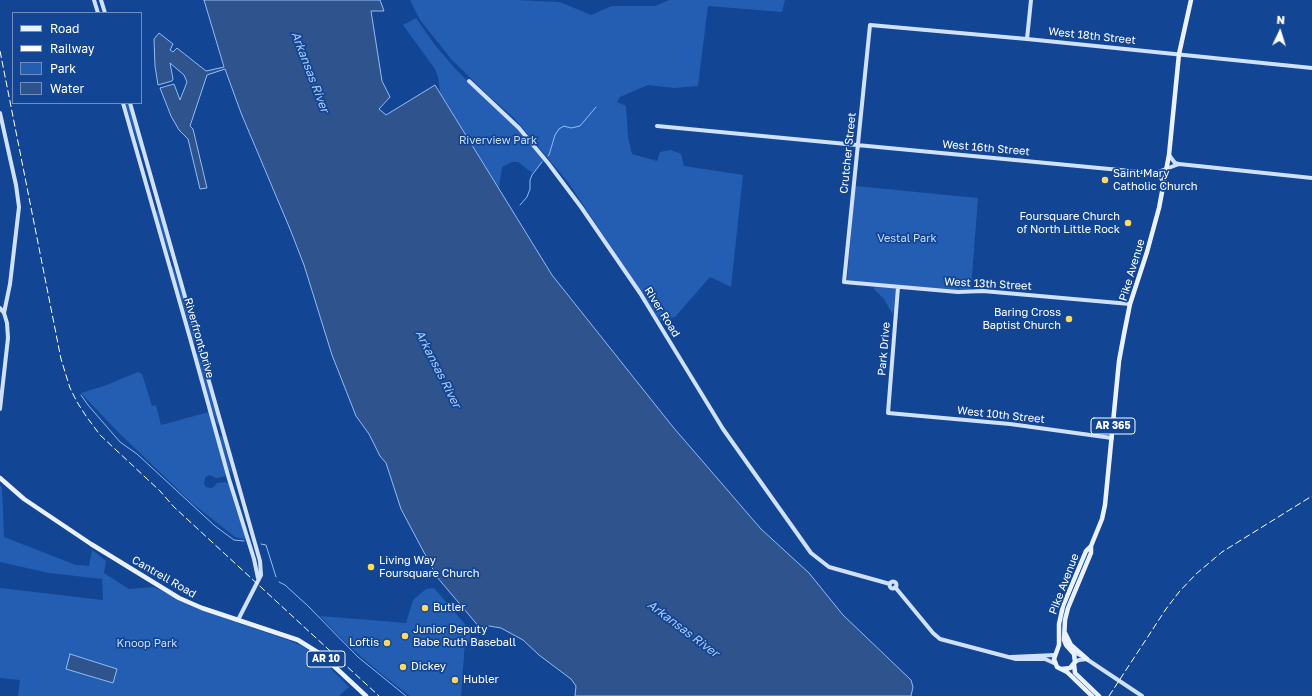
<!DOCTYPE html>
<html>
<head>
<meta charset="utf-8">
<style>
  body { margin:0 }
  #map { position:relative; width:1312px; height:696px; overflow:hidden; background:#124593; font-family:"Golos Text",sans-serif }
  canvas { display:block }
  .legend { position:absolute; left:12px; top:12px; width:130px; height:92px; box-sizing:border-box; background:#124593; border:1px solid #718fbe; margin:0; padding:5px 7px; list-style:none; font-size:12px; color:#fff }
  .legend li { display:flex; align-items:center; gap:8px; height:20px }
  .legend b { width:20px; border:1px solid #718fbe }
  .north { position:absolute; left:1260px; top:12px; width:40px; height:40px; -webkit-text-stroke:3px #124593; paint-order:stroke; rotate:4deg; font-size:11px; font-weight:700; line-height:16px; text-align:center; color:#fff }
  .north::after { content:''; display:block; margin:auto; width:14px; height:18px; background:#fff; clip-path:polygon(50% 0,100% 100%,50% 72%,0 100%) }
</style>
</head>
<body>
<div id="map">
<canvas width="1312" height="696"></canvas>
<ul class="legend">
<li><b style="height:5px;background:#ebf2ff"></b>Road</li>
<li><b style="height:5px;background:#fff"></b>Railway</li>
<li><b style="height:11px;background:#245eb3"></b>Park</li>
<li><b style="height:11px;background:#2e538d"></b>Water</li>
</ul>
<div class="north">N</div>
</div>
<script>
const c = document.querySelector('canvas').getContext('2d');
c.lineJoin = 'round';
function fill(path, color) { c.fillStyle = color; c.fill(path, 'evenodd'); }
const toPath = rows => new Path2D(rows.map(r => 'M' + r).join(''));
function trace(path, color, width, dash) { c.strokeStyle = color; c.lineWidth = width; c.lineCap = dash ? 'butt' : 'round'; c.setLineDash(dash || []); c.stroke(path); }
function drawText(font, color, halo, rows, align = 'center') {
  c.font = font + ' "Golos Text",sans-serif'; c.lineWidth = 3.5; c.setLineDash([]); c.textBaseline = 'middle'; c.strokeStyle = halo; c.fillStyle = color; for (const [text, x, y, turn = 0] of rows) {
    c.save(); c.translate(x, y); c.rotate((+turn || 0) * Math.PI / 180); c.textAlign = isNaN(turn) ? turn : align; if (halo) c.strokeText(text, 0, 0); c.fillText(text, 0, 0); c.restore();
  }
}
fill(toPath([
  [410,0,515,0,560,2,591,15,612,6,655,6,669,0,785,0,782,12,708,6,698,86,674,88,648,85,620,97,617,102,626,106,628,137,632,154,657,161,660,152,671,150,681,154,684,166,743,175,731,287,710,277,675,317,660,321,568,182,514,118,490,97,452,60,420,20],
  [416,18,435,45,453,66,481,95,515,125,544,161,532,173,518,162,512,162,502,167,499,188,440,92,438,77,435,69,403,25],
  [125,103,128,103,136,129,142,152,139,147],
  [855,186,978,198,971,289,957,290,847,281],
  [157,210,159,210,171,257,170,256,160,228,156,213],
  [172,266,174,269,183,294,196,344,194,343,190,329,172,269],
  [874,287,894,288,896,289,893,315,884,299,874,289],
  [196,353,199,355,214,403,219,422,218,426,206,393,196,356],
  [138,372,142,374,152,406,156,405,161,425,209,412,225,473,225,476,222,477,216,478,210,475,205,477,204,484,206,487,210,488,214,487,217,483,226,482,229,485,236,509,247,540,235,537,192,503,117,431,81,393,104,386],
  [220,435,223,438,232,474,229,470,220,444],
  [0,485,2,487,4,537,76,565,89,566,92,550,106,561,104,573,129,589,154,587,203,611,288,640,302,646,319,657,349,687,339,696,18,696,20,680,0,678,0,588,103,600,102,579,49,573,0,562],
  [434,588,470,630,470,642,465,642,461,696,410,696,384,676,351,648,320,616,406,623,413,600,426,589]
]), '#245eb3');
const water = toPath([
  [204,0,380,0,384,11,371,11,382,81,390,97,379,109,386,115,435,85,552,275,673,427,761,529,809,573,843,615,911,680,913,687,911,696,575,696,576,686,571,679,539,655,523,640,501,628,489,626,480,628,437,577,401,509,386,463,380,456,369,434,356,416,332,355,304,265,290,229,241,113,225,69,207,75,190,126,193,129,207,188,200,189,188,139,179,130,171,116,160,88,174,84,180,100,187,82,184,75,170,63,173,79,172,81,158,85,155,66,154,39,159,33,173,44,170,50,173,52,177,48,206,71,224,67,204,0],
  [70,654,117,669,113,683,66,669,70,654]
]);
fill(water, '#2e538d');
trace(water, '#92bcf6', 1);
trace(toPath([
  [548,156,549,155,555,135,559,129,564,126,571,128,580,126,596,107],
  [520,205,527,197,530,189,530,180,532,175,542,162],
  [81,395,88,405,120,442,137,454,215,526,234,540,244,541],
  [261,544,266,545,276,577],
  [279,582,285,585,308,606,358,657,406,696]
]), '#92bcf6', 1);
trace(toPath([
  [94,0,98,13],
  [101,0,105,13],
  [1027,39,1031,0],
  [469,81,519,128,548,163,581,207,640,293,723,429,811,553,829,567,890,584],
  [123,103,190,338,229,479,254,559,258,578],
  [130,103,260,561,261,575,238,620],
  [0,113,16,185,19,207,10,284,4,313,7,323,8,338,0,409],
  [657,126,1141,172,1158,172,1179,164,1312,178],
  [1169,155,1175,163,1179,164],
  [1154,173,1159,175,1164,183],
  [898,287,888,413,1010,424,1112,438],
  [1130,304,983,291,958,292,844,282,870,25,1027,39,1312,68],
  [0,308,4,313],
  '889.5 585a3.5 3.5 0 1 1 7 0a3.5 3.5 0 1 1-7 0Z',
  [895,587,933,633,940,639,1016,659,1045,659,1056,664],
  [1073,652,1082,656,1142,696],
  [1011,657,1055,655],
  [1075,662,1079,660,1087,659]
]), '#cfe1fc', 4);
trace(toPath([
  [0,478,24,499,91,544,179,598,202,608,298,640,322,655,366,696],
  [1091,546,1086,551,1063,606,1059,624,1059,645,1054,659,1057,667,1067,672,1092,696],
  [1065,633,1071,645,1087,659],
  [1074,664,1075,673,1099,696],
  [1062,669,1070,668,1075,662,1074,654,1066,645,1064,640,1065,620,1068,608,1091,553,1091,546,1102,519,1105,505,1119,361,1124,334,1130,304,1147,252,1159,208,1169,155,1179,54,1191,0]
]), '#ebf2ff', 4.5);
trace(toPath([
  [0,51,61,359,70,388,77,402,86,416,100,435,160,491,174,507,379,696],
  [1109,696,1166,609,1179,592,1196,574,1222,552,1312,496]
]), '#fff', 1, [7, 3]);
for (const [x, y, r, color] of [
  [1105,180,4,"#ffd961"],
  [1128,223,4,"#ffd961"],
  [1069,319,4,"#ffd961"],
  [371,567,4,"#ffd961"],
  [425,608,4,"#ffd961"],
  [405,636,4,"#ffd961"],
  [387,643,4,"#ffd961"],
  [403,667,4,"#ffd961"],
  [455,680,4,"#ffd961"]
]) { const dot = new Path2D(); dot.arc(x, y, r, 0, 2 * Math.PI); c.fillStyle = color; c.fill(dot); trace(dot, '#124593', 1.5); }
for (const [x, y, w] of [
  [1113,426,44],
  [326,659,38]
]) { const box = new Path2D(); box.roundRect(x - w / 2, y - 8, w, 16, 3); c.fillStyle = '#124593'; c.fill(box); trace(box, '#fff', 1); }
drawText('bold 10px', '#fff', null, [
  ["AR 365",1113,426],
  ["AR 10",326,659]
]);
drawText('11px', '#fff', '#124593', [
  ["West 18th Street",1092,36,6],
  ["West 16th Street",986,148,5],
  ["Crutcher Street",848,153,-84],
  ["Pike Avenue",1132,270,-73],
  ["West 13th Street",988,284,3],
  ["River Road",662,312,58],
  ["Riverfront Drive",199,338,74],
  ["Park Drive",884,349,-85],
  ["West 10th Street",1001,415,6],
  ["Cantrell Road",164,577,30],
  ["Pike Avenue",1064,584,-69]
]);
drawText('11px', '#c8ddfd', '#124593', [
  ["Riverview Park",498,141],
  ["Vestal Park",907,239],
  ["Knoop Park",147,644]
]);
drawText('11px', '#fff', '#124593', [
  ["Saint Mary",1113,174],
  ["Catholic Church",1113,187],
  ["Foursquare Church",1120,217,"right"],
  ["of North Little Rock",1120,230,"right"],
  ["Baring Cross",1061,313,"right"],
  ["Baptist Church",1061,326,"right"],
  ["Living Way",379,561],
  ["Foursquare Church",379,574],
  ["Butler",433,608],
  ["Junior Deputy",413,630],
  ["Babe Ruth Baseball",413,643],
  ["Loftis",379,643,"right"],
  ["Dickey",411,667],
  ["Hubler",463,680]
], 'left');
drawText('italic 12px', '#acccf9', '#124593', [
  ["Arkansas River",310,72,69],
  ["Arkansas River",438,369,63],
  ["Arkansas River",683,629,37]
]);
</script>
</body>
</html>
